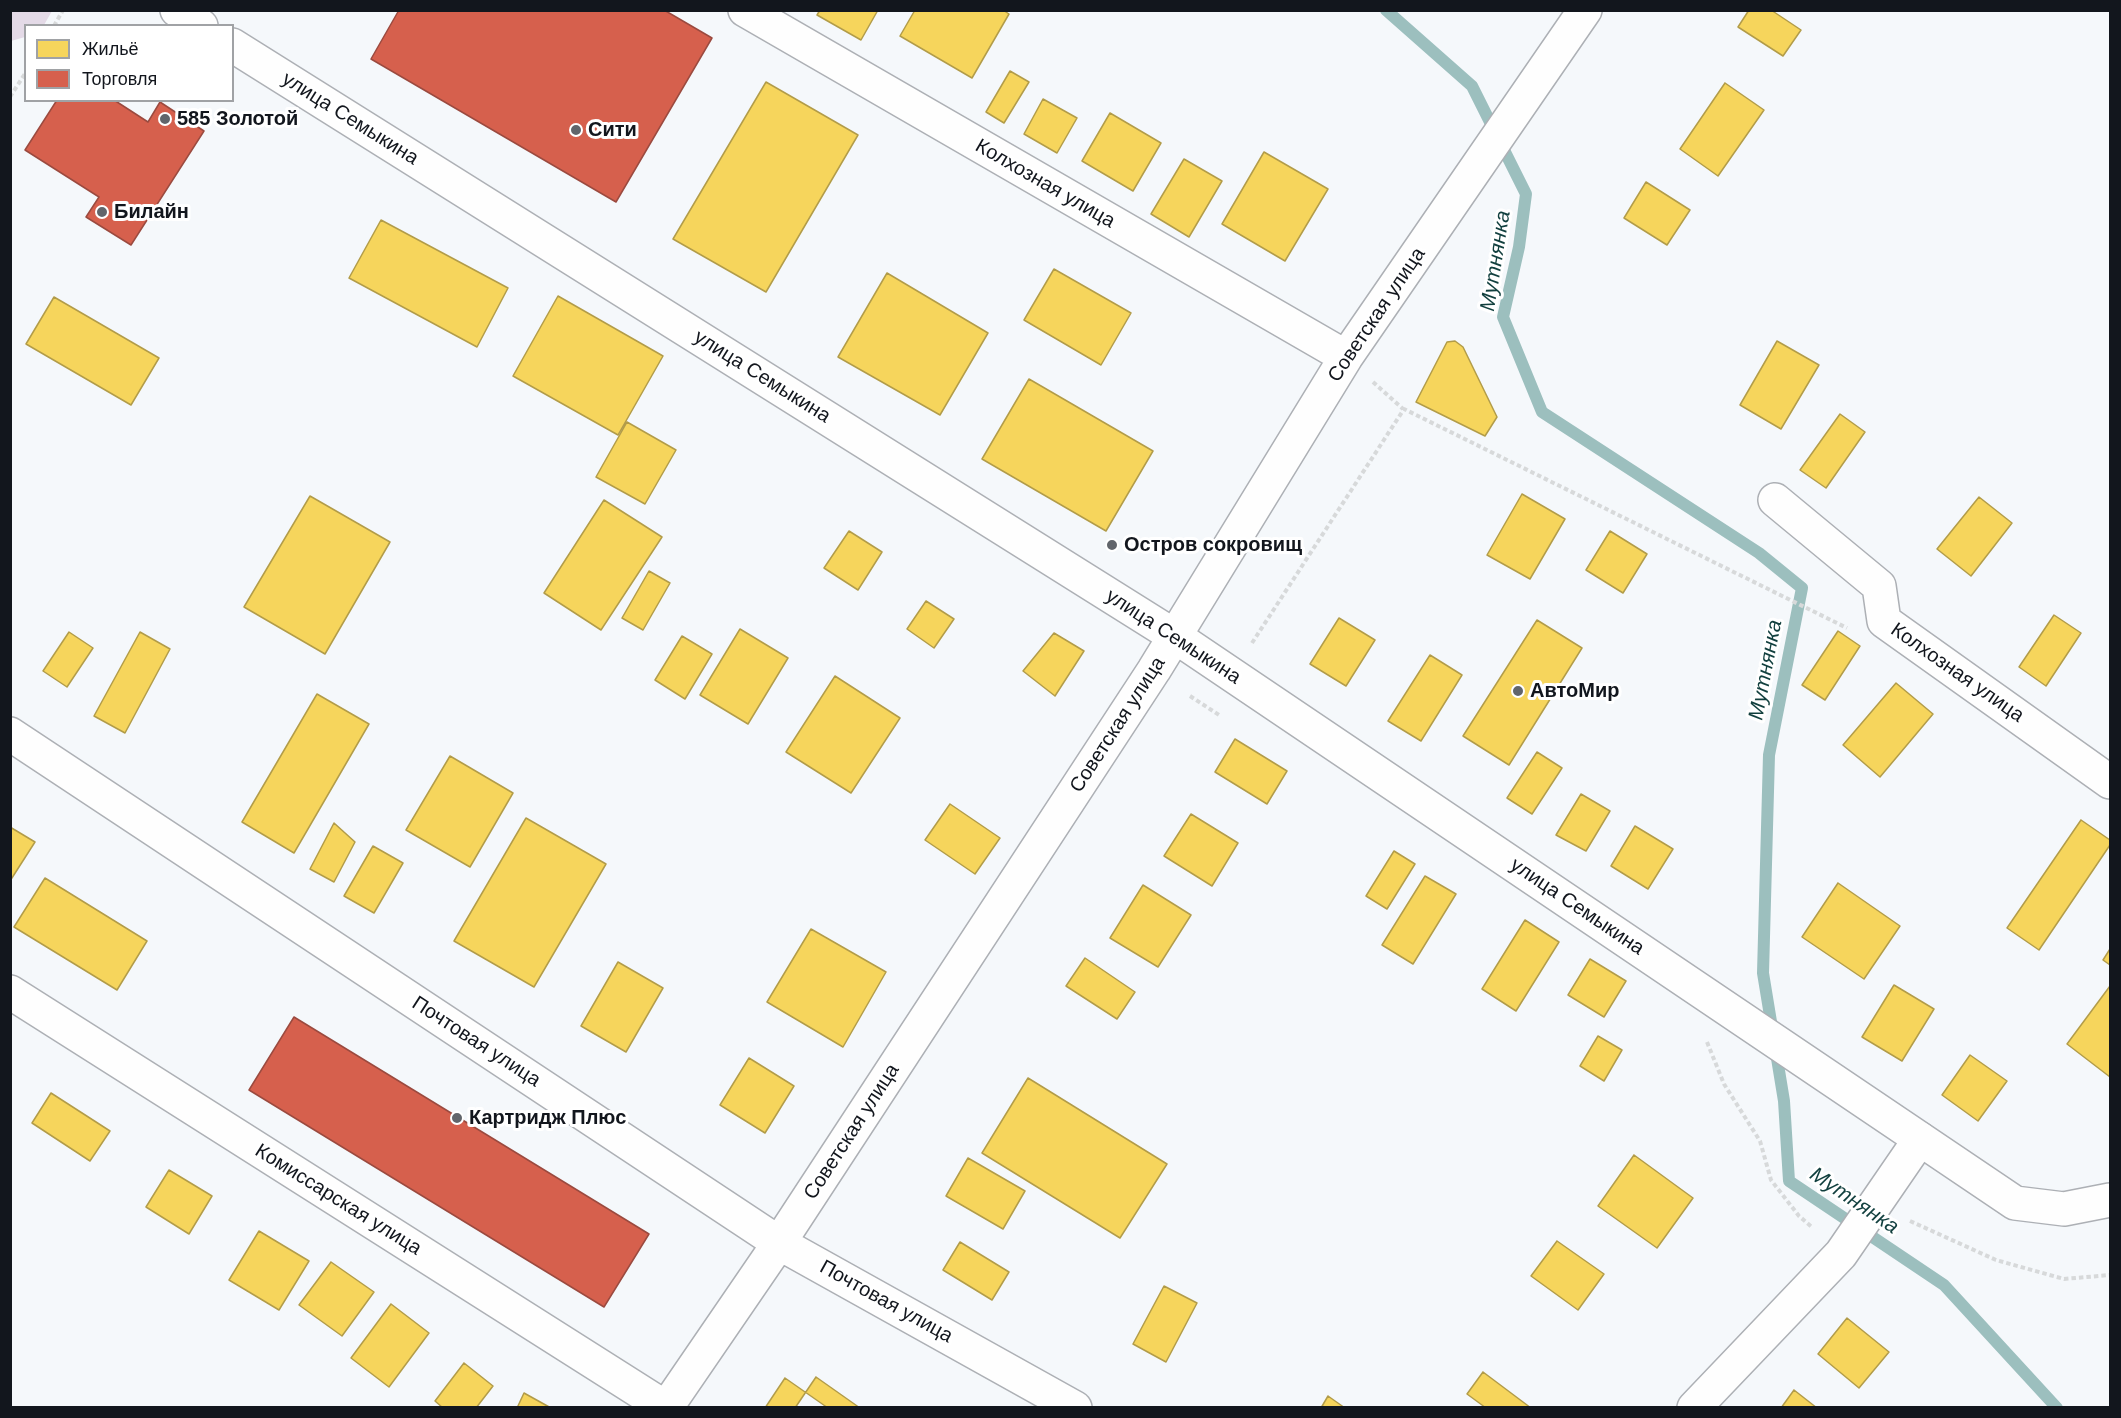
<!DOCTYPE html>
<html>
<head>
<meta charset="utf-8">
<style>
  body { margin:0 }
  #map { position:relative; width:2121px; height:1418px; overflow:hidden; background:#f5f8fb; font-family:Helvetica,sans-serif }
  canvas { display:block }
  .frame { position:absolute; inset:0; border:12px solid #12161d; pointer-events:none }
  .legend { position:absolute; left:24px; top:24px; width:210px; height:78px; box-sizing:border-box; background:#fff; border:2px solid #a0a2a5; margin:0; padding:8px 10px; list-style:none; font-size:18px; color:#12161d }
  .legend li { display:flex; align-items:center; gap:12px; height:30px }
  .legend b { width:30px; border:2px solid #a0a2a5 }
</style>
</head>
<body>
<div id="map">
<canvas width="2121" height="1418"></canvas>
<div class="frame"></div>
<ul class="legend">
<li><b style="height:16px;background:#f6d55c"></b>Жильё</li>
<li><b style="height:16px;background:#d6604d"></b>Торговля</li>
</ul>
</div>
<script>
const c = document.querySelector('canvas').getContext('2d');
c.lineJoin = 'round';
function fill(path, color) { c.fillStyle = color; c.fill(path, 'evenodd'); }
const toPath = rows => new Path2D(rows.map(r => 'M' + r).join(''));
function trace(path, color, width, dash) { c.strokeStyle = color; c.lineWidth = width; c.lineCap = dash ? 'butt' : 'round'; c.setLineDash(dash || []); c.stroke(path); }
function drawText(font, color, halo, rows, align = 'center') {
  c.font = font + ' Helvetica,sans-serif'; c.lineWidth = 6; c.setLineDash([]); c.textBaseline = 'middle'; c.strokeStyle = halo; c.fillStyle = color; for (const [text, x, y, turn = 0] of rows) {
    c.save(); c.translate(x, y); c.rotate((+turn || 0) * Math.PI / 180); c.textAlign = isNaN(turn) ? turn : align; if (halo) c.strokeText(text, 0, 0); c.fillText(text, 0, 0); c.restore();
  }
}
fill(toPath([
  [11,10,52,10,52,11,44,25,26,26,25,37,11,41]
]), '#e4dae7');
const homes = toPath([
  [820,10,878,10,861,40,817,15,820,10],
  [915,10,1003,10,1009,14,972,78,900,36,915,10],
  [1749,10,1771,10,1801,30,1783,56,1738,27,1749,10],
  [1010,71,1029,82,1004,123,986,112,1010,71],
  [766,82,858,135,766,292,673,239,766,82],
  [1725,83,1764,110,1718,176,1680,149,1725,83],
  [1043,99,1077,118,1057,153,1024,134,1043,99],
  [1110,113,1161,143,1133,191,1082,161,1110,113],
  [1264,152,1328,189,1285,261,1222,224,1264,152],
  [1184,159,1222,181,1189,237,1151,214,1184,159],
  [1646,182,1690,210,1667,245,1624,218,1646,182],
  [381,220,508,288,477,347,349,278,381,220],
  [1054,269,1131,313,1101,365,1024,320,1054,269],
  [887,273,988,333,940,415,838,357,887,273],
  [558,296,663,356,618,435,513,376,558,296],
  [54,297,159,358,131,405,26,344,54,297],
  [1455,341,1463,347,1497,417,1485,436,1416,402,1447,342,1455,341],
  [1777,341,1819,365,1781,429,1740,405,1777,341],
  [1029,379,1153,451,1106,531,982,459,1029,379],
  [1840,414,1865,432,1826,488,1800,470,1840,414],
  [627,422,676,450,645,504,596,477,627,422],
  [1522,494,1565,519,1530,579,1487,555,1522,494],
  [310,496,390,542,325,654,244,607,310,496],
  [1979,497,2012,523,1971,576,1937,549,1979,497],
  [604,500,662,537,601,630,544,593,604,500],
  [849,531,882,552,858,590,824,568,849,531],
  [1610,531,1647,554,1623,593,1586,570,1610,531],
  [649,571,670,583,643,630,622,618,649,571],
  [926,601,954,619,934,648,907,629,926,601],
  [2054,615,2081,633,2046,686,2019,667,2054,615],
  [1339,618,1375,640,1346,686,1310,664,1339,618],
  [1537,620,1582,648,1509,765,1463,736,1537,620],
  [740,629,788,658,748,724,700,695,740,629],
  [1838,631,1860,646,1825,700,1802,685,1838,631],
  [69,632,93,648,67,687,43,671,69,632],
  [140,632,170,649,125,733,94,716,140,632],
  [1054,633,1084,651,1055,696,1023,671,1054,633],
  [682,636,712,654,685,699,655,680,682,636],
  [1430,655,1462,675,1421,741,1388,721,1430,655],
  [835,676,900,718,851,793,786,752,835,676],
  [1896,683,1933,714,1880,777,1843,745,1896,683],
  [317,694,369,724,294,853,242,822,317,694],
  [1235,739,1287,771,1267,804,1215,772,1235,739],
  [1537,752,1562,768,1532,814,1507,798,1537,752],
  [450,756,513,793,470,867,406,830,450,756],
  [1581,794,1610,811,1586,851,1556,835,1581,794],
  [950,804,1000,838,975,874,925,840,950,804],
  [1191,814,1238,843,1212,886,1164,856,1191,814],
  [526,818,606,864,534,987,454,941,526,818],
  [2081,820,2110,840,2110,845,2039,950,2007,928,2081,820],
  [334,823,355,842,334,882,310,869,334,823],
  [1635,826,1673,849,1648,889,1611,866,1635,826],
  [10,827,35,842,10,881,10,827],
  [373,846,403,863,374,913,344,896,373,846],
  [1394,851,1415,864,1387,909,1366,896,1394,851],
  [1425,876,1456,894,1413,964,1382,945,1425,876],
  [45,878,147,941,117,990,14,927,45,878],
  [1838,883,1900,926,1864,979,1802,937,1838,883],
  [1143,885,1191,915,1158,967,1110,938,1143,885],
  [1525,920,1559,942,1516,1011,1482,989,1525,920],
  [811,929,886,972,843,1047,767,1002,811,929],
  [2110,949,2110,965,2103,960,2110,949],
  [1085,958,1135,992,1117,1019,1066,986,1085,958],
  [1590,959,1626,981,1604,1017,1568,995,1590,959],
  [618,962,663,988,626,1052,581,1026,618,962],
  [1894,985,1934,1009,1902,1061,1862,1037,1894,985],
  [2110,986,2110,1077,2067,1044,2110,986],
  [1598,1036,1622,1050,1604,1081,1580,1066,1598,1036],
  [1970,1055,2007,1081,1978,1121,1942,1095,1970,1055],
  [749,1058,794,1086,765,1133,720,1105,749,1058],
  [1028,1078,1167,1164,1120,1238,982,1153,1028,1078],
  [51,1093,110,1131,90,1161,32,1123,51,1093],
  [1634,1155,1693,1198,1657,1248,1598,1206,1634,1155],
  [968,1158,1025,1191,1003,1229,946,1196,968,1158],
  [169,1170,212,1196,189,1234,146,1207,169,1170],
  [259,1231,309,1261,279,1310,229,1280,259,1231],
  [1557,1241,1604,1274,1578,1310,1531,1276,1557,1241],
  [960,1242,1009,1272,992,1300,943,1270,960,1242],
  [331,1262,374,1292,342,1336,299,1305,331,1262],
  [1164,1286,1197,1303,1166,1362,1133,1344,1164,1286],
  [391,1304,429,1333,389,1387,351,1358,391,1304],
  [1847,1318,1889,1352,1859,1388,1818,1354,1847,1318],
  [464,1363,493,1386,476,1408,443,1408,435,1401,464,1363],
  [1483,1372,1531,1408,1486,1408,1467,1394,1483,1372],
  [816,1377,860,1408,795,1408,816,1377],
  [785,1378,828,1408,765,1408,785,1378],
  [1794,1390,1817,1408,1781,1408,1794,1390],
  [524,1393,551,1408,517,1408,524,1393],
  [1328,1396,1345,1408,1321,1408,1328,1396]
]);
fill(homes, '#f6d55c');
trace(homes, '#b29c49', 1.5);
const shops = toPath([
  [399,10,664,10,712,38,616,202,371,59,399,10],
  [57,100,114,100,148,122,160,102,204,131,131,245,86,217,99,197,25,150,57,100],
  [294,1017,649,1234,604,1307,249,1090,294,1017]
]);
fill(shops, '#d6604d');
trace(shops, '#9b4a3f', 1.5);
trace(toPath([
  [1386,10,1472,86,1526,194,1519,247,1503,317,1542,412,1759,553,1802,588,1769,755,1763,973,1784,1101,1789,1181,1944,1285,2057,1408]
]), '#9cbfbe', 12);
const minor = toPath([
  [745,10,1346,357],
  [1775,500,1879,586,1884,621,2110,782],
  [10,734,779,1243,1075,1408],
  [10,992,666,1408],
  [666,1408,779,1243,1154,670,1346,357,1585,10],
  [1694,1408,1841,1254,1920,1139]
]);
const major = toPath([
  [177,10,201,26],
  [232,45,1176,637,2015,1203,2064,1209,2110,1200]
]);
trace(minor, '#adb0b5', 36);
trace(major, '#adb0b5', 36);
trace(toPath([
  [54,26,63,10],
  [10,97,26,72],
  [1373,382,1403,409],
  [1252,643,1404,409,1847,628],
  [1190,696,1219,715],
  [1707,1042,1724,1084,1760,1141,1771,1180,1799,1216,1813,1228],
  [1910,1221,1996,1260,2064,1279,2110,1275]
]), '#d7d9da', 4, [4.5, 3]);
trace(minor, '#fefefe', 33);
trace(major, '#fefefe', 33);
for (const [x, y, r, color] of [
  [165,119,6,"#61656b"],
  [576,130,6,"#61656b"],
  [102,212,6,"#61656b"],
  [1112,545,6,"#61656b"],
  [1518,691,6,"#61656b"],
  [457,1118,6,"#61656b"]
]) { const dot = new Path2D(); dot.arc(x, y, r, 0, 2 * Math.PI); c.fillStyle = color; c.fill(dot); trace(dot, '#fff', 2); }
drawText('bold 20px', '#12161d', '#fff', [
  ["585 Золотой",177,119],
  ["Сити",588,130],
  ["Билайн",114,212],
  ["Остров сокровищ",1124,545],
  ["АвтоМир",1530,691],
  ["Картридж Плюс",469,1118]
], 'left');
drawText('20px', '#12161d', '#fff', [
  ["улица Семыкина",350,119,32],
  ["Колхозная улица",1045,184,30],
  ["Советская улица",1377,315,-56],
  ["улица Семыкина",762,377,32],
  ["улица Семыкина",1173,637,33],
  ["Колхозная улица",1957,673,35],
  ["Советская улица",1118,725,-57],
  ["улица Семыкина",1577,907,34],
  ["Почтовая улица",476,1042,33],
  ["Советская улица",852,1132,-57],
  ["Комиссарская улица",338,1200,32],
  ["Почтовая улица",886,1302,29]
]);
drawText('italic 21px', '#113f3e', '#fff', [
  ["Мутнянка",1496,261,-81],
  ["Мутнянка",1766,670,-79],
  ["Мутнянка",1854,1201,34]
]);
</script>
</body>
</html>
